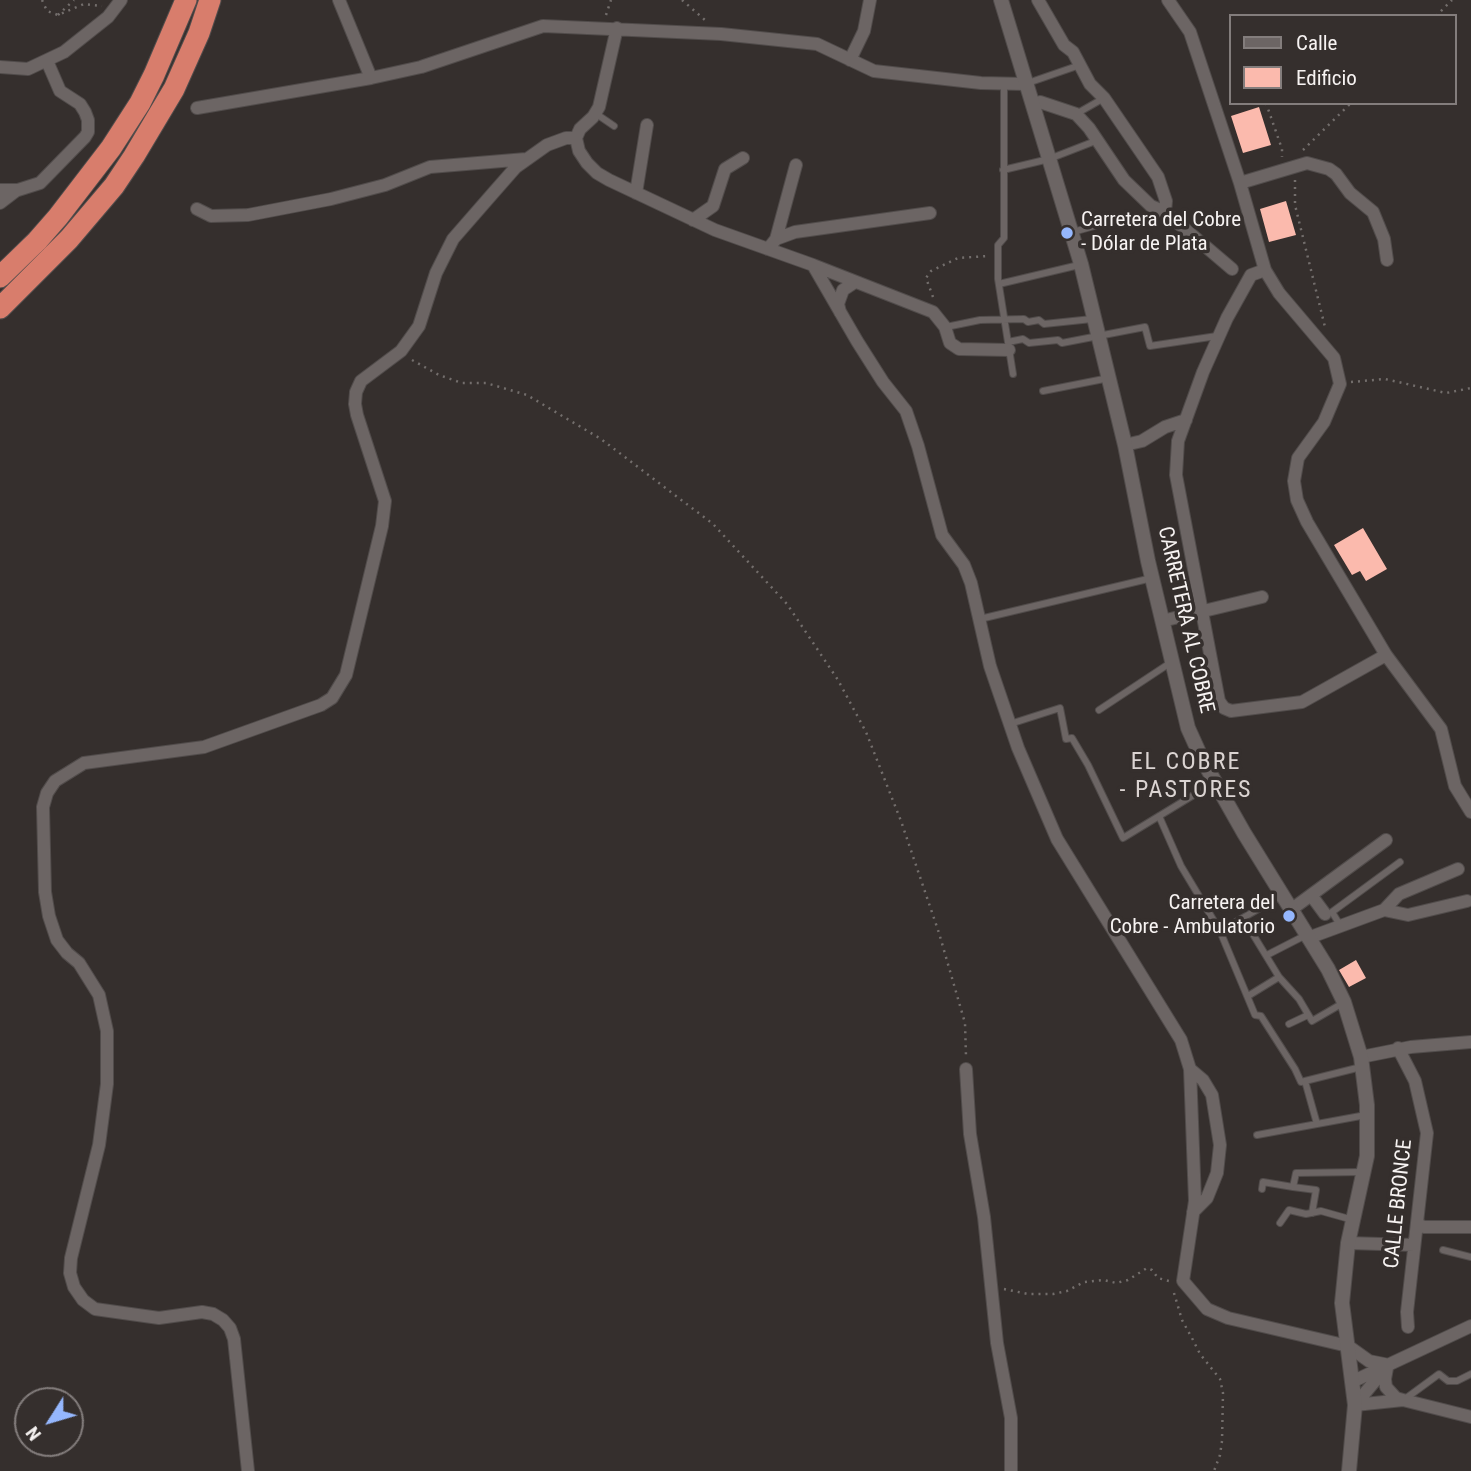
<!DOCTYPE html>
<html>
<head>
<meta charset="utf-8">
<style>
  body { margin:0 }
  #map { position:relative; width:1471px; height:1471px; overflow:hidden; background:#352f2d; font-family:"Roboto Condensed",sans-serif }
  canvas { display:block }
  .legend { position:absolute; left:1229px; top:14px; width:228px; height:91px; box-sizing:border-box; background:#352f2d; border:2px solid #837d7c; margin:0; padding:9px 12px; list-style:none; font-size:21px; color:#f7f3f2 }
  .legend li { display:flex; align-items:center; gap:14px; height:35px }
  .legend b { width:35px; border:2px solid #837d7c }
  .north { position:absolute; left:14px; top:1387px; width:70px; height:70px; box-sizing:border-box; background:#352f2d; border:2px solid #837d7c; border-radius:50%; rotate:233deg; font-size:19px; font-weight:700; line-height:28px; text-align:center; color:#f7f3f2 }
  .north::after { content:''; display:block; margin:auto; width:24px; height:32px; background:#95b7fd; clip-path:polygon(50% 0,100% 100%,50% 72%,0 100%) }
</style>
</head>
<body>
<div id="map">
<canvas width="1471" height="1471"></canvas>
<ul class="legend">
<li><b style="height:9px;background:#6c6564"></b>Calle</li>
<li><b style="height:19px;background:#fbbaad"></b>Edificio</li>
</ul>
<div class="north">N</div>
</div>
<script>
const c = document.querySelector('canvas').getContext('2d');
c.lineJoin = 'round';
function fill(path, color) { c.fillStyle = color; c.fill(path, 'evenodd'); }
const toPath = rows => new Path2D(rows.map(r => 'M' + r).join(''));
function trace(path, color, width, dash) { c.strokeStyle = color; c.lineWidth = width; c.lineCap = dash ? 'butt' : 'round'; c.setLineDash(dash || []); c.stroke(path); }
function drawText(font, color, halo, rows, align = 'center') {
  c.font = font + ' "Roboto Condensed",sans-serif'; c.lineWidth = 7; c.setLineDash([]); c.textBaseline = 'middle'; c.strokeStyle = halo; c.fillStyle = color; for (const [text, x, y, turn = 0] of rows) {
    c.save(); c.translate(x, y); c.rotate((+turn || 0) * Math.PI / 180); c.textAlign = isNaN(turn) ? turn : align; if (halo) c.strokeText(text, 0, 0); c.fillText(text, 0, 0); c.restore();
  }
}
fill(toPath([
  [1259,107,1271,145,1243,153,1231,116],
  [1286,201,1296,235,1269,242,1260,209],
  [1363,528,1387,569,1366,581,1360,571,1352,575,1334,545],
  [1356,960,1366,978,1349,987,1339,970]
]), '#fbbaad');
const service = toPath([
  [1004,84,1004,238,998,245,998,279,1013,374],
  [1025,84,1080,65],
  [595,113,614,126],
  [1076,114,1104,98],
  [1003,170,1049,159,1098,140],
  [1073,232,1119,219,1126,222,1161,213],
  [999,284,1079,265],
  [946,327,980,320,1024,319,1028,322,1039,320,1044,324,1092,319],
  [1008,342,1023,339,1029,343,1058,340,1062,343,1145,327,1150,346,1217,336],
  [1043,391,1109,378],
  [980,619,1152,578],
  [1099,710,1170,663],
  [1010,724,1060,708,1066,739,1072,738,1088,765,1123,838,1215,782],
  [1159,816,1181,866,1220,931,1255,1015,1261,1016,1295,1069,1301,1082,1361,1067],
  [1243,918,1279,977,1299,999,1312,1021,1343,1003],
  [1340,925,1332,912,1400,862],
  [1220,931,1281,896],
  [1267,955,1306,935],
  [1248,996,1279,977],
  [1289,1024,1308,1015],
  [1305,1081,1317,1124,1366,1115],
  [1257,1135,1317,1124],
  [1293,1187,1316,1190,1312,1213],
  [1262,1189,1263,1182,1293,1187,1296,1173,1362,1172],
  [1280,1223,1289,1210,1306,1214,1321,1211,1353,1220],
  [1443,1250,1471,1257],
  [1405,1399,1439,1374,1448,1381,1457,1381,1471,1374]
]);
const minor = toPath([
  [339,0,371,78],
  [1038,0,1064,45,1073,52,1090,84,1104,98,1158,177,1166,201,1165,212,1232,269],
  [1168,0,1190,32,1240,183,1265,270,1279,293,1334,358,1340,384,1324,422,1298,458,1294,481,1297,500,1307,522,1386,655,1441,729,1455,786,1471,812],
  [617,28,599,107,593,117,580,129,576,138,579,151,587,163,597,173,609,180,715,230,813,265,857,341,883,382,906,411,918,446,942,535,964,565,971,583,990,666,1018,748,1057,839,1181,1040,1190,1069,1195,1201,1183,1281,1207,1309,1228,1318,1348,1346,1369,1361,1389,1365],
  [850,60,864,31,870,0],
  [0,67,28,69,64,52,108,17,121,0],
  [1033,105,1040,102,1076,114,1089,128,1124,180,1151,206,1165,212],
  [197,108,371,78,421,67,543,26,721,34,817,44,874,71,981,83,1025,84],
  [1240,183,1307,163,1329,169,1336,174,1350,193,1373,212,1384,239,1387,260],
  [0,190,18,190,40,183,85,137,88,132,88,120,85,112,80,104,60,91,47,61],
  [636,193,647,125],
  [0,203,17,190],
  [197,209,211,216,248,215,331,199,385,185,430,167,526,159],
  [693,220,713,206,725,169,743,158],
  [776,239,796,165],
  [768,249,776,239,795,232,930,213],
  [813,265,933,312,945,327,950,343,959,349,1009,350],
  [1265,270,1251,275,1227,318,1203,372,1178,441,1176,475,1219,701,1224,708,1231,711,1302,702,1386,655],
  [840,312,838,304,843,290,855,282],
  [1125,445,1142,441,1165,427,1186,420],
  [1162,621,1262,597],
  [1458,869,1399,894,1384,910,1408,915,1467,901],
  [1311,895,1325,914],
  [1292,909,1386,840],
  [1308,938,1384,910],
  [1398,1048,1415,1081,1427,1133,1407,1312,1408,1327],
  [1361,1057,1411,1047,1471,1042],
  [966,1069,970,1134,984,1217,997,1343,1011,1418,1011,1471],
  [1190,1069,1203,1080,1212,1095,1220,1145,1217,1173,1207,1198,1193,1212],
  [1417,1224,1424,1227,1471,1227],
  [1348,1243,1414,1245],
  [1387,1368,1385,1379,1386,1387,1396,1398,1403,1400],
  [1352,1379,1358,1379,1471,1326],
  [1355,1405,1403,1400,1471,1417],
  [1355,1405,1384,1370],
  [248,1471,234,1339,230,1328,223,1320,213,1314,202,1312,159,1318,95,1309,83,1300,74,1287,70,1273,71,1258,99,1145,107,1084,107,1031,99,995,79,963,67,953,57,940,49,916,45,892,43,807,47,793,55,781,84,763,204,747,321,705,332,698,346,675,382,526,385,501,357,415,355,404,356,392,361,381,401,351,419,326,436,273,453,239,494,192,516,167,547,145,566,138,576,138]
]);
const tertiary = toPath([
  [1001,0,1081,264,1125,445,1148,561,1188,728,1202,759,1244,833,1328,969,1344,1002,1361,1057,1367,1105,1367,1156,1348,1243,1342,1303,1355,1405,1349,1471]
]);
const motorway = toPath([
  [0,277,37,241,58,217,111,148,140,103,154,75,186,0],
  [0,308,69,239,114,186,134,156,174,89,199,33,210,0]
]);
trace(service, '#514c4b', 8);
trace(minor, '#514c4b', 14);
trace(tertiary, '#514c4b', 16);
trace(motorway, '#514c4b', 23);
trace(toPath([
  [42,0,47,11,58,15,84,4,102,6],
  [682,0,705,20],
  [58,15,74,0],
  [606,15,611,0],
  [1436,16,1452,0],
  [1266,103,1282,149,1282,157],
  [1303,150,1351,103],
  [1295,180,1295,205,1325,327],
  [933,297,926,278,931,271,958,258,988,256],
  [412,360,439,375,462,383,486,383,527,395,601,439,713,524,787,604,838,680,866,732,901,821,939,933,965,1023,966,1056],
  [1351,382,1385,379,1446,393,1471,388],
  [1004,1289,1028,1294,1053,1294,1067,1291,1084,1282,1104,1280,1116,1283,1128,1280,1147,1268,1152,1270,1158,1278,1169,1281],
  [1174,1293,1182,1320,1193,1340,1200,1354,1220,1379,1223,1393,1222,1441,1220,1455,1214,1471]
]), '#736e6c', 2.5, [2, 5]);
trace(service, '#6c6564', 6);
trace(minor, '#6c6564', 12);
trace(tertiary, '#6c6564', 14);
trace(motorway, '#d87d6c', 21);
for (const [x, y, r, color] of [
  [1067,233,7,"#95b7fd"],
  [1289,916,7,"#95b7fd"]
]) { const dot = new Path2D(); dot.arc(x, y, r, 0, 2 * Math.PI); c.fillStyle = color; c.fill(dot); trace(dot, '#352f2d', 2.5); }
drawText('21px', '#f7f3f2', '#352f2d', [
  ["Carretera del Cobre",1081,221],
  ["- Dólar de Plata",1081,245],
  ["Carretera del",1275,904,"right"],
  ["Cobre - Ambulatorio",1275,928,"right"]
], 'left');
drawText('21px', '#f7f3f2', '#352f2d', [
  ["CARRETERA AL COBRE",1185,620,77],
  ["CALLE BRONCE",1399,1204,-84]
]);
c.letterSpacing = '2px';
drawText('24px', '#dbd4d2', '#352f2d', [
  ["EL COBRE",1186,763],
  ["- PASTORES",1186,791]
]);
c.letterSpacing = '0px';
</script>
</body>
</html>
